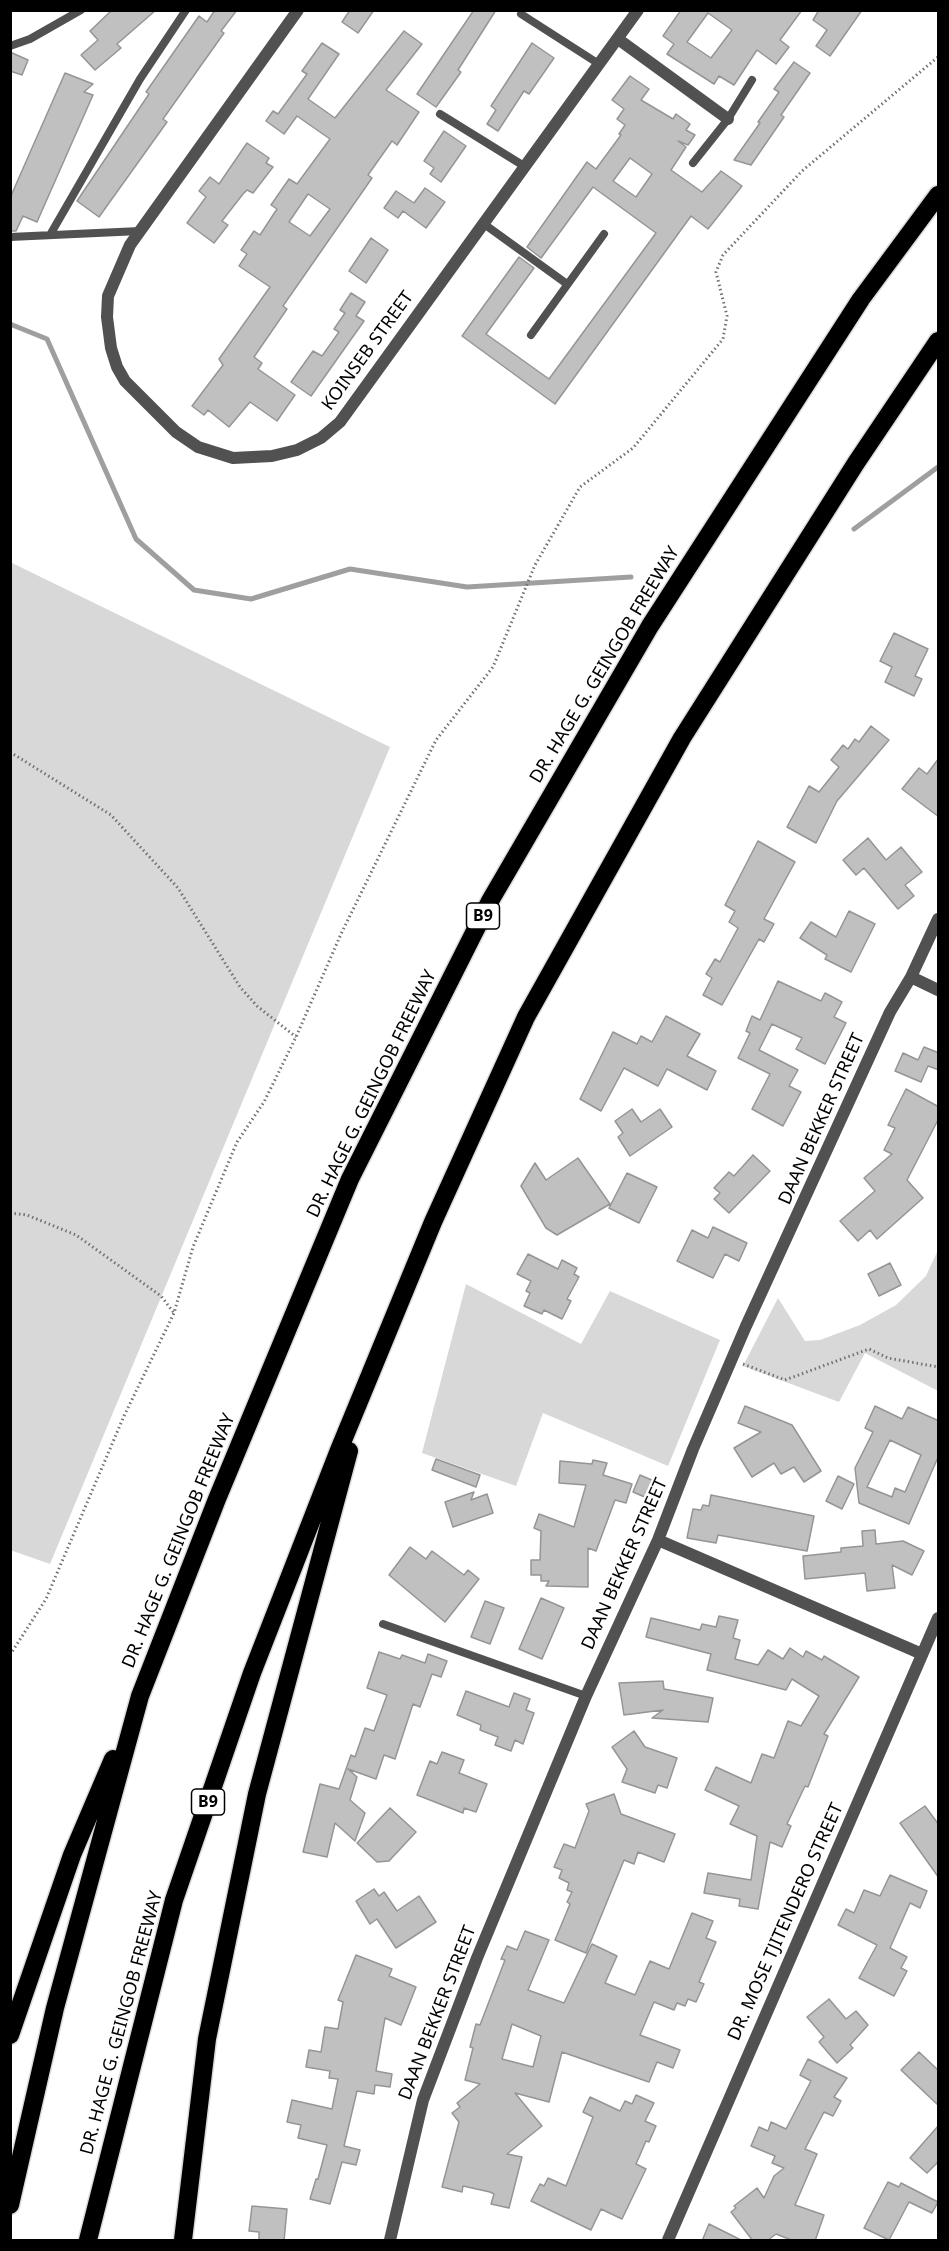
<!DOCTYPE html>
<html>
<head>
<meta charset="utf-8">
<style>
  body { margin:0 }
  #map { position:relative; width:949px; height:2251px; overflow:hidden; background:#fff; font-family:"Noto Sans",sans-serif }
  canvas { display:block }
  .frame { position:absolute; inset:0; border:12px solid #000; pointer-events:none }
</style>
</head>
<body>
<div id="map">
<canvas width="949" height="2251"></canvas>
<div class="frame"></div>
</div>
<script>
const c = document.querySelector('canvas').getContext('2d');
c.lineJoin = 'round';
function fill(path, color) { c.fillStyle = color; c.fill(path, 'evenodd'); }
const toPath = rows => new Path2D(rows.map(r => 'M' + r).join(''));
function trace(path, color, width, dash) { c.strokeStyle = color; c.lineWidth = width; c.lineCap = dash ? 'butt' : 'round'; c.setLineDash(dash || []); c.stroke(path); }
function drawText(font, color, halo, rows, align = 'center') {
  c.font = font + ' "Noto Sans",sans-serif'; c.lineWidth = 4.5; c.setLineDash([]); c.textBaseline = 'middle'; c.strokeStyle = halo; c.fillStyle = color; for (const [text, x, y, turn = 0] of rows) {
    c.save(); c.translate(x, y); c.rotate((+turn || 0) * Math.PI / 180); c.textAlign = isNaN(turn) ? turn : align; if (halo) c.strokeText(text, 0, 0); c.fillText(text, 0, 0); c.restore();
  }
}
fill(toPath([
  [10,562,390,747,50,1564,10,1550],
  [938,1250,938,1391,865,1353,839,1402,743,1366,778,1298,805,1341,820,1340,860,1325,896,1305,926,1276],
  [466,1284,581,1344,610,1291,720,1340,668,1466,543,1413,516,1486,422,1453]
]), '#d8d8d8');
trace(toPath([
  [10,324,47,339,136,539,194,590,251,599,350,569,467,587,631,577],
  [854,529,938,467]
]), '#9f9f9f', 5);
const building = toPath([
  [112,10,156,10,117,44,121,48,95,70,81,55,98,40,90,31,112,10],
  [215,10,237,10,221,31,224,33,163,119,167,122,99,217,77,201,149,94,146,92,199,16,207,22,215,10],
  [350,10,374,10,358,33,342,22,350,10],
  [474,10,496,10,458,70,461,72,436,107,417,94,474,10],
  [681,10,802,10,780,40,789,47,776,64,757,50,734,85,719,76,714,84,667,54,674,44,663,36,681,10],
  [708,13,732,30,711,58,687,42,708,13],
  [819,10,862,10,830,56,816,46,827,30,813,20,819,10],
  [404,31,422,44,386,90,419,112,397,145,392,141,368,175,372,178,283,306,287,309,254,357,262,363,258,369,295,395,277,421,250,402,229,427,208,410,204,415,192,406,223,365,219,359,270,287,239,266,247,254,241,250,254,231,260,235,277,209,271,205,289,179,297,184,330,139,297,116,284,134,266,121,273,111,278,114,307,74,302,71,322,43,339,54,308,99,335,118,404,31],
  [308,194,330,209,310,236,289,222,308,194],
  [532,43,554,58,529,94,524,91,498,131,487,124,496,110,491,106,532,43],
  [10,52,28,60,22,75,10,71,10,52],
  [794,62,810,73,781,115,784,117,751,165,734,160,760,123,758,122,779,92,774,89,794,62],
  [65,73,93,84,84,92,93,95,37,222,23,216,16,231,10,231,10,198,65,73],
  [630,76,649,89,641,100,673,119,676,114,690,124,686,130,695,135,688,145,678,141,686,147,671,170,702,192,721,171,742,186,708,229,691,216,555,404,462,336,519,257,534,268,486,334,549,379,656,233,593,187,541,258,527,247,587,162,596,169,621,135,619,134,625,125,617,119,624,109,612,100,630,76],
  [630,158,652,174,636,197,613,181,630,158],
  [444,131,466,146,441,182,430,174,434,168,424,161,444,131],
  [247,143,269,158,266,163,273,167,253,193,247,190,243,194,222,221,228,225,214,243,187,223,206,197,199,191,210,177,219,184,247,143],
  [425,188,445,202,426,228,403,211,398,218,384,208,396,191,414,203,425,188],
  [371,238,388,250,366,283,349,271,371,238],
  [351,293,365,302,356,316,364,321,311,396,291,382,313,351,322,356,339,332,334,329,345,313,340,310,351,293],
  [894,633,928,649,915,676,922,679,914,696,885,682,892,667,880,661,894,633],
  [871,726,889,740,837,801,816,843,787,827,809,786,819,792,839,767,831,760,843,745,848,749,855,739,859,742,871,726],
  [939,758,939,817,902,789,919,768,927,774,939,758],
  [868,838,886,860,901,847,922,872,905,885,914,896,898,909,864,868,856,875,843,860,868,838],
  [758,841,795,862,764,919,774,924,764,942,759,939,722,1005,703,995,712,978,706,974,715,959,720,962,738,928,729,922,735,911,725,905,758,841],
  [849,911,875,924,851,972,825,959,827,955,800,938,811,922,836,937,849,911],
  [778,981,821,1001,825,993,842,1002,834,1017,846,1023,825,1064,796,1049,802,1038,772,1024,759,1050,798,1070,789,1086,801,1092,783,1126,752,1109,770,1074,738,1058,750,1033,746,1031,752,1016,760,1020,778,981],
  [666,1016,700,1034,687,1056,716,1071,707,1090,667,1069,658,1086,624,1068,601,1111,580,1099,613,1032,637,1044,641,1036,652,1042,666,1016],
  [924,1047,939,1053,939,1070,928,1066,921,1082,895,1071,903,1053,918,1060,924,1047],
  [906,1089,939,1107,939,1118,907,1180,923,1198,877,1239,870,1230,858,1241,840,1221,875,1191,864,1178,892,1154,884,1150,895,1128,888,1125,906,1089],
  [632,1109,641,1122,660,1109,672,1127,630,1156,618,1137,623,1133,615,1121,632,1109],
  [753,1155,770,1171,729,1213,714,1199,720,1193,714,1188,729,1172,734,1176,753,1155],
  [578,1158,610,1204,557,1235,546,1228,521,1186,535,1163,546,1180,578,1158],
  [627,1173,657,1187,639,1223,609,1208,627,1173],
  [713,1227,747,1243,739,1261,725,1254,713,1278,677,1261,692,1230,708,1238,713,1227],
  [528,1254,558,1269,562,1260,577,1268,574,1274,579,1277,567,1299,571,1301,562,1319,544,1310,542,1314,524,1306,530,1293,526,1291,531,1281,517,1274,528,1254],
  [890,1263,901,1285,879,1296,868,1274,890,1263],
  [745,1406,792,1425,821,1471,804,1482,794,1467,781,1474,774,1463,752,1477,734,1448,761,1432,738,1423,745,1406],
  [875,1406,902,1419,908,1407,939,1421,939,1455,909,1524,859,1503,855,1468,873,1432,865,1428,875,1406],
  [890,1440,921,1455,905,1492,895,1488,892,1497,867,1487,890,1440],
  [436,1459,480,1475,476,1487,432,1470,436,1459],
  [593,1460,607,1463,603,1475,632,1484,626,1503,615,1500,596,1551,588,1548,588,1587,546,1586,549,1581,541,1581,541,1575,531,1575,531,1560,540,1560,541,1531,534,1528,539,1514,574,1527,586,1485,559,1483,560,1461,592,1464,593,1460],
  [640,1475,654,1481,647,1498,633,1492,640,1475],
  [838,1476,854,1484,842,1509,826,1501,838,1476],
  [474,1492,471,1500,487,1494,493,1513,453,1527,445,1502,474,1492],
  [711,1495,814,1516,807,1551,718,1535,716,1543,687,1538,693,1509,701,1510,703,1505,709,1506,711,1495],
  [875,1530,876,1544,903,1541,924,1551,912,1575,892,1565,895,1588,867,1591,865,1573,805,1579,803,1556,841,1552,841,1548,863,1546,862,1531,875,1530],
  [410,1547,426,1559,432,1551,464,1575,468,1570,479,1579,445,1622,389,1575,410,1547],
  [541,1598,564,1608,542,1659,519,1649,541,1598],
  [485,1601,504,1608,490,1644,471,1637,485,1601],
  [719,1616,738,1620,733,1638,740,1640,735,1659,758,1665,768,1650,783,1659,790,1648,803,1657,806,1651,822,1660,824,1656,859,1677,824,1734,828,1736,808,1787,805,1786,787,1824,791,1826,782,1847,770,1842,758,1909,739,1906,740,1899,704,1893,708,1873,751,1880,757,1836,730,1824,739,1806,705,1790,716,1767,751,1783,762,1754,774,1758,788,1721,801,1726,819,1696,792,1679,786,1690,707,1670,711,1654,646,1637,651,1618,700,1630,702,1624,716,1627,719,1616],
  [379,1652,400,1659,402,1655,425,1663,428,1654,447,1661,441,1677,432,1674,420,1707,413,1704,395,1759,384,1755,376,1779,348,1769,357,1777,350,1800,365,1813,355,1841,335,1823,327,1857,303,1852,320,1784,339,1789,351,1755,355,1757,365,1728,374,1731,387,1695,367,1688,379,1652],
  [663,1681,664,1689,713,1698,708,1722,652,1718,663,1710,624,1715,619,1683,663,1681],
  [466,1691,509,1707,514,1693,530,1699,526,1710,534,1713,523,1744,515,1740,511,1751,495,1745,498,1737,480,1730,481,1725,457,1715,466,1691],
  [634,1731,645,1747,677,1758,667,1788,658,1785,655,1793,622,1782,627,1769,612,1747,634,1731],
  [442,1752,464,1760,459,1773,487,1784,476,1812,464,1808,463,1813,417,1795,430,1761,437,1764,442,1752],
  [614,1794,621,1814,675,1834,664,1862,638,1852,634,1864,624,1860,586,1953,555,1940,570,1904,567,1902,572,1892,567,1890,569,1883,559,1878,562,1870,554,1867,564,1844,575,1848,589,1811,586,1804,614,1794],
  [925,1806,939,1825,939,1878,900,1823,925,1806],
  [390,1808,416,1832,389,1861,377,1862,357,1843,390,1808],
  [890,1875,927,1891,920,1908,910,1903,890,1948,907,1957,901,1968,907,1971,894,1996,859,1978,877,1945,838,1925,846,1909,854,1913,864,1890,880,1896,890,1875],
  [374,1889,379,1896,384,1892,397,1911,419,1896,436,1922,396,1948,377,1919,370,1924,356,1901,374,1889],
  [692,1913,713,1921,706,1938,716,1942,699,1982,704,1984,696,2002,688,1999,685,2006,677,2003,674,2010,654,2002,640,2035,680,2050,673,2068,657,2062,649,2082,562,2052,549,2102,515,2093,542,2126,507,2154,522,2157,509,2208,491,2204,494,2194,490,2192,463,2186,462,2192,442,2187,459,2122,452,2113,460,2107,457,2103,480,2084,465,2080,473,2048,470,2047,476,2024,480,2025,505,1960,501,1959,507,1946,517,1950,525,1931,549,1940,528,1990,564,2003,592,1944,617,1956,605,1983,635,1995,650,1961,669,1969,692,1913],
  [512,2024,541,2036,533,2067,502,2059,512,2024],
  [356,1955,392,1969,389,1976,416,1987,401,2025,385,2018,376,2071,392,2074,390,2087,375,2085,374,2094,357,2091,344,2146,360,2150,356,2165,342,2162,330,2204,310,2199,316,2179,318,2179,327,2145,298,2138,301,2125,287,2122,292,2100,332,2109,338,2079,329,2078,330,2071,306,2067,309,2050,321,2052,325,2027,338,2029,343,2002,338,2000,356,1955],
  [829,1999,846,2019,856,2011,868,2025,850,2045,853,2048,837,2063,819,2042,824,2037,807,2017,829,1999],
  [919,2052,939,2071,939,2106,901,2070,919,2052],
  [808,2059,847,2078,834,2097,841,2101,833,2116,824,2112,805,2149,817,2154,795,2205,824,2215,815,2241,794,2241,776,2234,767,2241,753,2241,731,2212,736,2208,734,2206,757,2188,764,2198,774,2176,784,2168,772,2163,775,2156,751,2146,759,2127,768,2131,771,2122,786,2129,811,2081,800,2075,808,2059],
  [636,2095,654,2103,645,2121,656,2126,649,2142,646,2141,636,2164,646,2169,622,2219,601,2209,591,2230,531,2201,540,2184,544,2186,548,2178,566,2186,593,2117,583,2112,590,2097,620,2111,625,2101,632,2104,636,2095],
  [939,2125,939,2161,927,2173,910,2158,939,2125],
  [888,2182,899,2187,901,2183,938,2202,932,2213,909,2202,889,2240,864,2228,888,2182],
  [252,2206,287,2209,284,2241,259,2241,259,2232,249,2231,252,2206],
  [709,2224,743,2241,702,2241,709,2224]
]);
fill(building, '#c0c0c0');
trace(building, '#959595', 1.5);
const motorway = toPath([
  [10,2035,72,1855,113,1759],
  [10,2205,55,2008,140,1696,217,1499,350,1179,490,901,650,626,861,299,938,195],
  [88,2240,174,1900,252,1673,339,1450,433,1222,526,1017,682,738,856,463,938,341],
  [183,2240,207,2039,257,1794,349,1451]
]);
trace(motorway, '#dbdbdb', 21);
trace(toPath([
  [10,752,111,815,178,888,240,987,257,1006,296,1037],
  [10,1213,27,1215,76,1235,161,1296,174,1313],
  [743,1364,785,1380,869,1349,888,1358,938,1367],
  [10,1655,46,1599,124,1416,174,1313,193,1247,237,1142,264,1102,296,1037,341,934,436,740,493,667,535,565,580,487,633,448,723,339,727,316,716,272,723,255,802,171,938,57]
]), '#737373', 3, [1.5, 3]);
trace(toPath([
  [521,14,599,64],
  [10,46,30,39,81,10],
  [440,114,524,166],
  [693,163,728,119,752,80],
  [484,224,567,284],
  [50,235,140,79,186,10],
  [10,237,140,231],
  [531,335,604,234],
  [383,1624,586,1696]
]), '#515151', 8);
trace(toPath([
  [298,10,130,245,108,296,107,317,111,348,117,367,125,381,176,432,198,447,233,458,272,456,297,450,321,438,340,422,638,10],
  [618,39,728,119],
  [911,977,938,990],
  [658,1540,922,1654],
  [390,2240,423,2100,477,1958,586,1696,658,1540,693,1449,746,1326,890,1012,911,977,938,919]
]), '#515151', 12);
trace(toPath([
  [668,2240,938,1618]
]), '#515151', 12);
trace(motorway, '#000', 18);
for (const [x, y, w] of [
  [483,916,33],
  [208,1802,33]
]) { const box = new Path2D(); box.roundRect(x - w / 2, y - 13, w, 26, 4.5); c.fillStyle = '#fff'; c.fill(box); trace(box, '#000', 1.5); }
drawText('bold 16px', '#000', null, [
  ["B9",483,916],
  ["B9",208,1802]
]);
drawText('18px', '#000', '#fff', [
  ["KOINSEB STREET",368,351,-54],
  ["DR. HAGE G. GEINGOB FREEWAY",605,665,-59],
  ["DR. HAGE G. GEINGOB FREEWAY",372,1094,-64],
  ["DAAN BEKKER STREET",822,1119,-66],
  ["DR. HAGE G. GEINGOB FREEWAY",179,1541,-68],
  ["DAAN BEKKER STREET",625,1564,-66],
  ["DR. MOSE TJITENDERO STREET",786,1922,-66],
  ["DAAN BEKKER STREET",438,2013,-69],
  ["DR. HAGE G. GEINGOB FREEWAY",122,2023,-75]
]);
</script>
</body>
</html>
